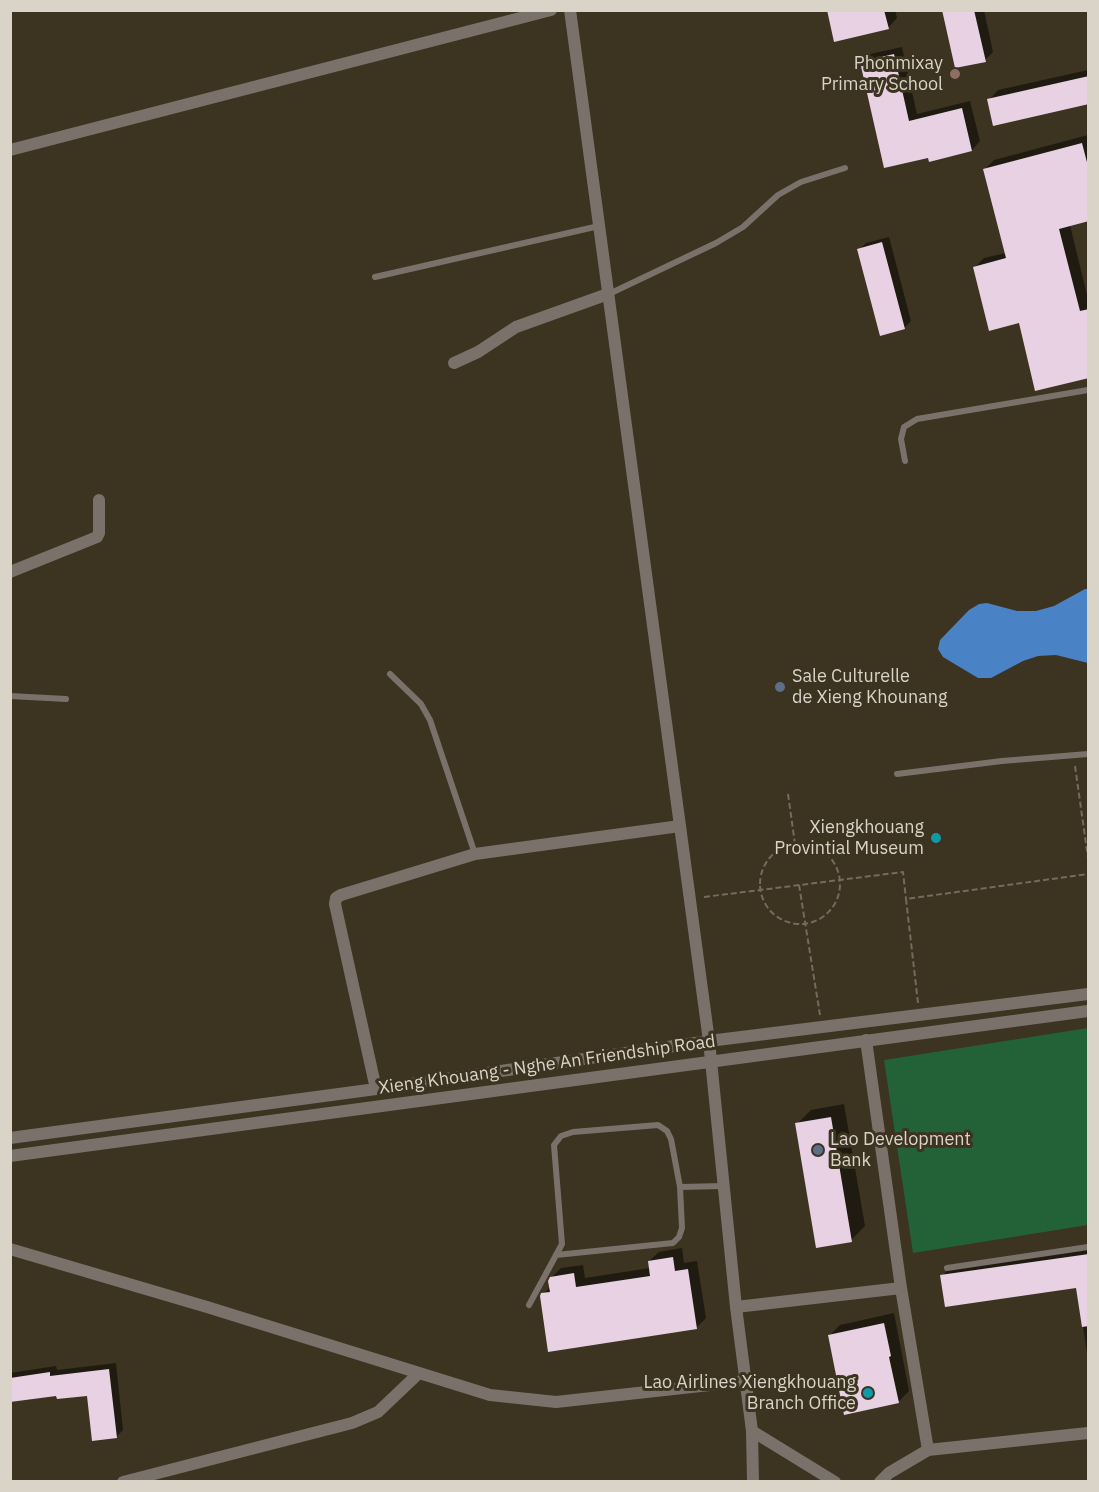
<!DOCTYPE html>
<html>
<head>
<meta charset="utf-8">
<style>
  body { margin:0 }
  #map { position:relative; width:1099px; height:1492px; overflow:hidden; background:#3c3321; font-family:"IBM Plex Sans",sans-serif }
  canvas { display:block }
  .frame { position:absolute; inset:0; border:12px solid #d9d3c8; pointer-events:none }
</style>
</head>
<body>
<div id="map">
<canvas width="1099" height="1492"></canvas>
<div class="frame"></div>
</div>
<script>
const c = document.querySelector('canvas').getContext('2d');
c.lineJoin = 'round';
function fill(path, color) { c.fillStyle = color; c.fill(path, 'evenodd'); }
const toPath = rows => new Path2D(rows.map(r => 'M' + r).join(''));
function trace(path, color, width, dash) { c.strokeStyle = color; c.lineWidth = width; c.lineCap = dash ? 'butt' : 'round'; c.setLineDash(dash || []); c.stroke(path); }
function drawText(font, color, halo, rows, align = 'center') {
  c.font = font + ' "IBM Plex Sans",sans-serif'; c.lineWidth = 6; c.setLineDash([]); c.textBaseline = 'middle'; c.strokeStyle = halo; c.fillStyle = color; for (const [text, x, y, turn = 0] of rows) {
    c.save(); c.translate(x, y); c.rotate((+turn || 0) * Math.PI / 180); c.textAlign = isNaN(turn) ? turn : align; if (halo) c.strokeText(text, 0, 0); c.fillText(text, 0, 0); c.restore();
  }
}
fill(toPath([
  [1088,1028,1088,1225,913,1253,884,1060]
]), '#236136');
fill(toPath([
  [1085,589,1088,589,1088,663,1056,655,1038,656,1023,661,991,678,978,678,943,657,938,649,940,640,969,610,979,604,987,603,1017,611,1036,611,1054,606]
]), '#4a82c6');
fill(toPath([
  [828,10,895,10,897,18,888,28],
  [944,10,984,10,993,52,985,60],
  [902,47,917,114,970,101,980,141,972,150,930,160,862,62,870,54],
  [1088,70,1088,103,989,100,998,90],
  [1088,135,1088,220,1070,225,1088,299,1088,377,1020,321,974,268,984,258,1006,253,985,169,994,160],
  [889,237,911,321,904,328,859,250,866,243],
  [844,1104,865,1226,851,1240,797,1124,811,1110],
  [1088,1247,1088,1360,1077,1286,942,1276,951,1267],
  [682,1248,684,1263,697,1261,706,1318,696,1328,543,1294,551,1286,551,1278,561,1268,583,1265,585,1278,650,1268,649,1261,659,1252],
  [894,1313,909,1391,899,1401,830,1335,840,1325],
  [116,1363,123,1430,116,1437,88,1394,58,1394,10,1400,10,1373,56,1366,57,1370]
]), '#0007');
fill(toPath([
  [827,10,884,10,889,29,834,42],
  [942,10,974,10,986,62,955,68],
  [894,54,909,121,962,108,972,151,929,162,928,158,884,168,860,62],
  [1089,76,1089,104,993,126,987,99],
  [1082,143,1089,170,1089,221,1059,229,1080,311,1089,309,1089,378,1035,391,1019,323,989,331,973,267,1006,258,983,169],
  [882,242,905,329,880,336,857,249],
  [831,1117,852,1242,816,1248,795,1123],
  [1089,1254,1089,1326,1082,1327,1076,1288,945,1307,940,1275],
  [673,1257,675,1271,688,1269,697,1329,548,1352,540,1296,541,1293,550,1292,548,1281,550,1277,574,1273,576,1287,650,1276,648,1261],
  [884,1323,891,1356,889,1357,899,1403,844,1415,828,1335],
  [109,1369,117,1438,92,1441,87,1396,57,1399,56,1396,10,1402,10,1378,50,1372,50,1376]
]), '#e7d1e3');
trace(toPath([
  [1075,766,1088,858],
  [788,794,795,844],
  '760 884a40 40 0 1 1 80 0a40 40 0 1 1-80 0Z',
  [799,885,820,1015],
  [704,897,903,872,906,899],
  [918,1003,906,899,1088,874]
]), '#736b5c', 2, [6, 3]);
trace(toPath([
  [375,277,599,226],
  [609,294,716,243,743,227,778,195,801,182,845,168],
  [905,461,901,439,904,427,917,419,1088,390],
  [390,674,421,704,430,720,475,854],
  [10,696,66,699],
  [897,774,1002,761,1088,754],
  [556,1255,673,1243,679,1237,682,1228,680,1187],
  [947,1268,1088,1247],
  [529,1305,562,1244,554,1145,561,1136,573,1132,658,1125,667,1131,671,1139,680,1187,723,1186]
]), '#7a716b', 6);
trace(toPath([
  [10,150,551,10],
  [454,363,478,352,516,327,608,294],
  [10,572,97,537,99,533,99,500],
  [866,1040,901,1288,928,1450],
  [376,1089,335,904,336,898,341,895,475,854,680,826],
  [10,1249,207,1307,490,1395,556,1402,746,1381],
  [736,1307,901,1288],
  [752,1431,835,1482],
  [123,1482,352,1423,378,1412,419,1373],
  [880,1482,889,1473,928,1450,1088,1433]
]), '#7a716b', 12);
trace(toPath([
  [570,10,709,1041,736,1307,752,1431,753,1482],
  [10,1138,376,1089,709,1041,1088,994],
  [10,1156,1088,1011]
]), '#7a716b', 12);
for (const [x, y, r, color] of [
  [955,74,6,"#8d6e63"],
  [780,687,6,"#5c6f8a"],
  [936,838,6,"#0f9aa8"],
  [818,1150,6,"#5c6f8a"],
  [868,1393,6,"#0f9aa8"]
]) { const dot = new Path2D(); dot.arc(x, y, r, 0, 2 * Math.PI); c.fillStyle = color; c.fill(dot); trace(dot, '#3c3321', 2); }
drawText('18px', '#d9d3c8', '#3c3321', [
  ["Phonmixay",943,64],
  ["Primary School",943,85],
  ["Sale Culturelle",792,677,"left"],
  ["de Xieng Khounang",792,698,"left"],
  ["Xiengkhouang",924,828],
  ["Provintial Museum",924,849],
  ["Lao Development",830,1140,"left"],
  ["Bank",830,1161,"left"],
  ["Lao Airlines Xiengkhouang",856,1383],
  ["Branch Office",856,1404]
], 'right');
drawText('18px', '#d9d3c8', '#3c3321', [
  ["Xieng Khouang - Nghe An Friendship Road",547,1065,-8]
]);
</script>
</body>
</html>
